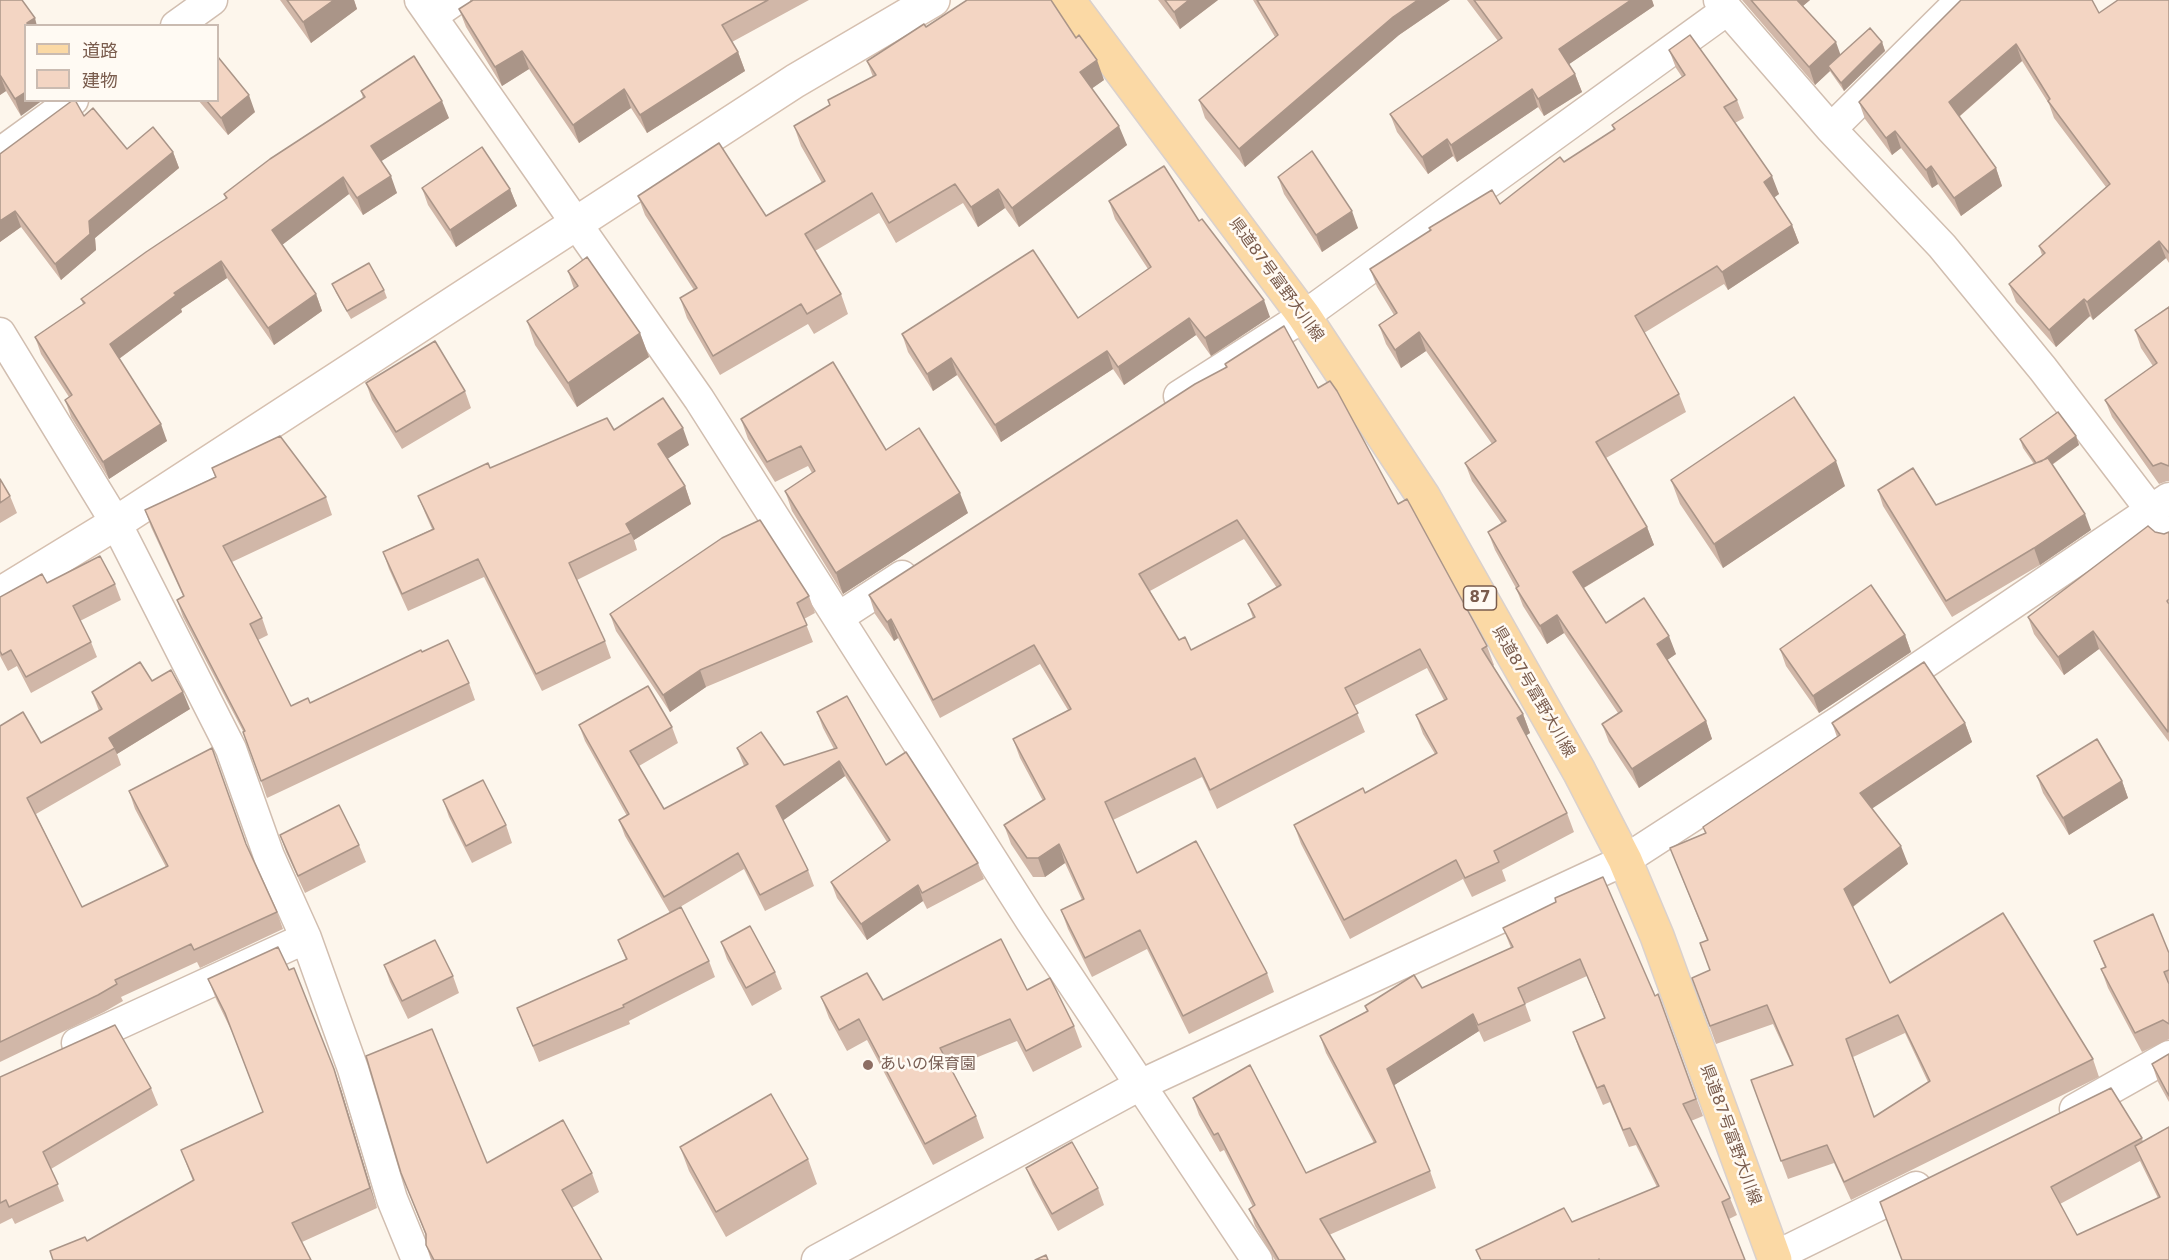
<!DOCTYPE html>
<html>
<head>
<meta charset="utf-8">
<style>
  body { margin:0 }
  #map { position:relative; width:2169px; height:1260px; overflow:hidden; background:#fdf6ec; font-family:"DejaVu Sans","Noto Sans JP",sans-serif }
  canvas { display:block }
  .legend { position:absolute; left:24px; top:24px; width:195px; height:78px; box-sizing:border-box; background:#fffaf3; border:2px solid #cabbb1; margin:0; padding:8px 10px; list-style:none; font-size:18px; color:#7a5c4d }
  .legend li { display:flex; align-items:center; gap:12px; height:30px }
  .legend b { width:30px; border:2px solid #cabbb1 }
</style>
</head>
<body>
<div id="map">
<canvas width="2169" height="1260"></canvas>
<ul class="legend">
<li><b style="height:8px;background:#fbd9a5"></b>道路</li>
<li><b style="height:16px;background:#f3d5c3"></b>建物</li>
</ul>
</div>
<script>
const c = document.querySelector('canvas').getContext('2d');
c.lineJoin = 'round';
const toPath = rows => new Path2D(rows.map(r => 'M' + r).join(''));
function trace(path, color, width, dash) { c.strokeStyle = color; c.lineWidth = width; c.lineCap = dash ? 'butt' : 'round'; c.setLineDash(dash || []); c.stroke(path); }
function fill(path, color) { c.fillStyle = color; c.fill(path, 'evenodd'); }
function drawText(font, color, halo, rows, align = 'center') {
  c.font = font + ' "DejaVu Sans","Noto Sans JP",sans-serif'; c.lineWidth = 5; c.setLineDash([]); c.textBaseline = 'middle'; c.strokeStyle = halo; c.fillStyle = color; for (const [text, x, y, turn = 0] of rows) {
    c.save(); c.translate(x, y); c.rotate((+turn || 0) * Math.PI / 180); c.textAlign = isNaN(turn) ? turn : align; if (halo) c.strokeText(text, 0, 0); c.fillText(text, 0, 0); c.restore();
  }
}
const street = toPath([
  [420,0,699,399,1031,921,1257,1260],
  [1719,0,1831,129,1942,246,2043,369,2169,534],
  [432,16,455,0],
  [176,26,212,0],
  [1831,129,1961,0],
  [0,153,73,100],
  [0,333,116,523,231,749,269,856,306,938,353,1069,392,1199,417,1260],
  [1179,396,1304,316,1727,10],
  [839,617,902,576],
  [77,1043,306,938],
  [2075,1109,2169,1056],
  [1774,1257,1916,1187],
  [817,1260,1140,1085,1625,860,1841,720,2169,498]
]);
const secondary = toPath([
  [0,594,116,523,795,81,933,0]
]);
const primary = toPath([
  [1068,0,1304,316,1423,496,1579,771,1625,860,1657,936,1775,1260]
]);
trace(street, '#d1beb0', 33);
trace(secondary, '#d6c0b0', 36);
trace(primary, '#dad1cd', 36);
trace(street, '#fff', 30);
trace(secondary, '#fff', 33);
trace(primary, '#fbd9a5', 33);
fill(toPath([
  [0,0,21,116,6,91,0,95],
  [280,0,354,0,357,9,311,43],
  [473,0,809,0,732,42,738,52,745,71,647,133,631,108,579,143,529,69,502,86,466,27,459,9],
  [1158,0,1218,0,1180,29],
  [1253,0,1450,0,1399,35,1245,167,1205,118,1199,100,1275,37],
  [1467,0,1652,0,1654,6,1569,64,1575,74,1582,92,1544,116,1538,107,1457,162,1453,156,1428,174,1397,132,1390,114,1498,41],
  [1742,0,1810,0,1803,6,1841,55,1882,42,1885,51,1844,91,1832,74,1830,71,1815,85],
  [2169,0,2169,263,2166,258,2093,320,2090,316,2056,347,2016,302,2009,284,2042,255,2039,246,2106,187,2054,118,2049,104,2022,61,1959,117,1996,168,2002,186,1961,216,1938,184,1932,188,1901,148,1892,155,1865,119,1859,102,2099,13],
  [926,27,1104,80,1092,88,1127,145,1019,227,1005,208,978,227,963,203,896,243,879,213,815,251,841,294,848,314,814,334,808,324,720,375,687,318,680,298,694,290,645,215,638,196,766,216,822,183,801,146,794,126,830,105,828,100,873,77,867,61],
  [1669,50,1737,100,1744,118,1735,123,1779,194,1774,197,1792,225,1799,243,1728,290,1724,284,1644,333,1679,394,1686,412,1606,458,1647,527,1654,545,1584,588,1606,623,1676,654,1667,660,1706,721,1712,739,1639,788,1609,742,1602,724,1618,713,1564,633,1547,644,1523,606,1516,588,1495,550,1488,532,1502,524,1472,481,1465,463,1492,444,1426,351,1401,368,1386,344,1379,325,1394,315,1377,287,1370,269,1430,231,1429,228,1500,204,1614,130,1612,125,1682,77,1676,68],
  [361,91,449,118,381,161,397,193,363,215,349,194,282,245,316,294,322,311,274,345,227,278,181,309,182,312,119,359,167,441,109,479,71,417,65,400,69,397,41,354,35,337,83,304,81,299,226,199,224,194,363,98],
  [198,100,218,100,255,112,228,135],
  [127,149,173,152,179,168,95,238,96,250,61,280,21,227,0,242,0,154],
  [1278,177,1358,228,1322,252,1284,194],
  [422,188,510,189,517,206,456,247,428,205],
  [1109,201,1199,221,1270,317,1211,356,1196,335,1124,385,1113,369,1001,442,957,375,933,391,908,352,902,334,1078,318,1148,269,1115,219],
  [568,271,640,333,649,357,577,407,535,345,527,321,574,289],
  [332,284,384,290,387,298,351,319,336,293],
  [2169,306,2169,481,2167,481,2159,484,2112,417,2105,400,2153,366,2141,348,2135,330],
  [1225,364,1318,388,1398,504,1487,646,1494,665,1493,666,1523,714,1530,733,1526,735,1567,813,1574,832,1502,870,1506,881,1472,897,1463,879,1350,939,1301,844,1294,825,1365,793,1435,754,1423,734,1416,715,1444,700,1427,668,1354,706,1365,732,1217,809,1202,777,1113,820,1137,873,1267,973,1274,992,1189,1034,1147,949,1092,977,1068,929,1061,910,1082,900,1065,863,1045,877,1033,877,1011,844,1004,825,1043,801,1020,758,1013,739,1068,710,1040,664,940,718,898,638,894,641,875,614,869,595,1226,367],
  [1244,539,1277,588,1248,604,1253,618,1191,650,1179,640,1150,591],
  [366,383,465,391,471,408,402,449,372,400],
  [741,419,886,450,968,513,843,594,792,511,785,491,812,473,808,466,775,482,748,439],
  [2076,436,2079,445,2052,465,2091,530,2040,565,1952,617,1883,506,1878,490,1936,505,2034,464,2023,448,2020,439],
  [689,445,667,459,685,486,691,504,634,540,637,550,577,580,605,641,611,658,542,691,484,577,408,611,389,569,383,552,432,529,425,513,418,496,490,468],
  [212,468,326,497,332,515,232,562,262,618,268,635,258,640,291,706,310,703,422,652,469,683,475,700,267,798,244,733,183,617,177,600,183,596,151,527,145,510,215,477],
  [0,479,10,496,17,513,0,523],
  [1671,480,1845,486,1723,568,1680,504],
  [2155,532,2164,534,2169,532,2169,742,2099,649,2064,675,2034,634,2028,617],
  [47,583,115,584,121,600,80,621,91,642,97,657,31,693,17,666,8,671,0,656,0,597],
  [809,596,815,613,804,619,813,642,706,687,670,712,616,631,610,614],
  [1905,635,1911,652,1819,713,1786,666,1780,649],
  [152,681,190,709,117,754,121,765,36,814,82,907,166,867,135,809,129,791,247,846,277,912,283,929,200,968,197,962,121,997,123,1001,104,1012,0,1062,0,726,41,743,99,711,92,692],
  [817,712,886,765,978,863,984,879,927,909,923,901,867,940,837,898,831,882,887,842,845,776,783,820,808,870,814,886,765,911,744,869,675,910,709,961,715,977,629,1021,630,1024,539,1062,517,1008,626,960,618,940,670,913,625,836,619,820,627,816,585,741,579,725,672,727,678,743,639,766,664,809,744,766,737,748,784,765,834,749,823,728],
  [1832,723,1965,723,1972,742,1872,808,1908,864,1853,907,1890,983,2093,1059,2099,1077,1851,1200,1834,1163,1788,1179,1751,1080,1792,1065,1773,1024,1716,1044,1692,978,1710,970,1707,940,1670,848,1705,833,1703,827,1837,737],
  [1905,1033,1928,1082,1874,1117,1853,1057],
  [2037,776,2122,781,2128,798,2069,835,2043,793],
  [443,800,506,825,512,843,472,863,449,817],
  [280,835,359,845,366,862,305,893,286,852],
  [1556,902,1655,996,1658,994,1703,1116,1691,1121,1730,1198,1737,1215,1729,1219,1745,1260,1480,1260,1476,1250,1572,1222,1657,1187,1636,1145,1629,1147,1610,1102,1603,1105,1579,1049,1573,1032,1604,1018,1587,976,1525,1004,1531,1021,1484,1042,1479,1031,1394,1085,1430,1171,1436,1188,1329,1235,1345,1260,1275,1260,1255,1226,1249,1209,1253,1207,1224,1150,1220,1152,1199,1115,1193,1098,1306,1173,1374,1143,1326,1053,1320,1036,1367,1011,1365,1006,1422,988,1511,948,1503,928],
  [2094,941,2169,953,2169,1039,2142,1052,2108,988,2101,969,2105,968],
  [721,942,775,972,782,989,752,1006,727,959],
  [384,965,453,976,459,993,408,1019,390,982],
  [208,979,341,1089,377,1208,302,1242,87,1241,193,1181,181,1150,263,1112,232,1032,216,999],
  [1027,990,1074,1026,1082,1047,1033,1072,1017,1041,951,1068,976,1116,984,1138,933,1165,867,1040,847,1051,829,1018,821,997,883,1000],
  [2169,1054,2169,1102,2158,1082,2152,1064],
  [0,1077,151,1088,158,1105,51,1169,64,1201,15,1224,12,1218,0,1224],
  [2169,1127,2169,1260,1902,1260,2142,1138,2143,1142],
  [2140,1161,2158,1198,2077,1235,2060,1204],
  [680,1147,808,1159,817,1184,726,1237,689,1171],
  [487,1163,592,1173,599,1192,572,1208,602,1260,431,1260,426,1245,426,1236,401,1173],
  [1026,1168,1098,1188,1104,1205,1058,1231,1033,1185]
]), '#d1b7a8');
fill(toPath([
  [334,0,354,0,357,9,311,43,303,22],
  [1189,0,1218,0,1180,29,1174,12],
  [1418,0,1450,0,1399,35,1245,167,1239,149,1393,17],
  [1631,0,1652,0,1654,6,1565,67,1559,49],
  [1793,0,1810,0,1797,11],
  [35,18,37,26,28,26,27,23],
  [1836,42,1842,59,1828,66,1830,71,1815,85,1809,67],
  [1882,42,1885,51,1844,91,1841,83],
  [2016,44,2022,61,1955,120,1949,102],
  [522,51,529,69,502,86,495,67],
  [738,52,745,71,647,133,640,115],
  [1097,60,1104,80,1087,92,1080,72],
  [1575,74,1582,92,1544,116,1538,99],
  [0,75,6,91,0,95],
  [624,89,631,108,579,143,573,125],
  [1532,89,1538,107,1457,162,1451,145],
  [26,92,26,100,43,100,21,116,15,99],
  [249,95,255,112,228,135,221,118],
  [442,101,449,118,377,164,371,146],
  [1119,126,1127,145,1019,227,1012,208],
  [1895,131,1901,148,1892,155,1886,138],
  [1447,139,1453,156,1428,174,1422,157],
  [173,152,179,168,95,238,96,250,61,280,55,264,89,221],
  [1931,166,1938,184,1932,188,1926,170],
  [1996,168,2002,186,1961,216,1954,198],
  [391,176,397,193,363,215,357,198],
  [1772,176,1779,194,1771,200,1764,182],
  [343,177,349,194,278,248,272,230],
  [510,189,517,206,456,247,450,230],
  [998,189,1005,208,978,227,971,207],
  [15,211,21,227,0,242,0,221],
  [1352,211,1358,228,1322,252,1316,235],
  [1792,225,1799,243,1728,290,1722,272],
  [2159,241,2166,258,2093,320,2087,302],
  [221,261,227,278,181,309,182,312,116,361,110,344,174,293],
  [316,294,322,311,274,345,268,328],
  [2084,299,2090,316,2056,347,2049,330],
  [1264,300,1270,317,1211,356,1205,338],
  [1189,318,1196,335,1124,385,1118,367],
  [1419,332,1426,351,1401,368,1395,350],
  [640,333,649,357,577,407,568,383],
  [1107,351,1113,369,1001,442,995,425],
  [951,358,957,375,933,391,927,374],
  [161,424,167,441,109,479,103,462],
  [683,428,689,445,664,461,658,444],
  [2076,436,2079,445,2040,473,2037,464],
  [1836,461,1845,486,1723,568,1714,544],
  [685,486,691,504,634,540,626,524],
  [960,493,968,513,843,594,836,573],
  [2085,514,2091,530,2040,565,2034,548],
  [1647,527,1654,545,1580,590,1573,572],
  [1557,615,1564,633,1547,644,1540,626],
  [891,619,898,638,894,641,887,622],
  [2093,631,2099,649,2064,675,2058,657],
  [1905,635,1911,652,1819,713,1813,696],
  [1669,636,1676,654,1663,663,1657,644],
  [700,670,706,687,670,712,663,695],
  [183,692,190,709,117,754,109,738],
  [1523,714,1530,733,1524,737,1517,718],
  [1706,721,1712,739,1639,788,1632,769],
  [1965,723,1972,742,1867,812,1860,793],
  [839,761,845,776,781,822,776,806],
  [2122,781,2128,798,2069,835,2063,818],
  [1059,844,1065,863,1045,877,1038,858],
  [1901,846,1908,864,1851,908,1844,889],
  [918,885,923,901,867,940,861,924],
  [1473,1014,1479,1031,1393,1086,1387,1069],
  [334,1069,341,1089,377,1208,370,1188]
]), '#aa9588');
const building = toPath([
  [0,0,22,0,35,18,27,23,29,26,26,26,26,92,15,99,0,75,0,0],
  [287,0,334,0,303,22,287,0],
  [473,0,768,0,722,25,738,52,640,115,624,89,573,125,522,51,495,67,459,9,473,0],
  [967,0,1051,0,1076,38,1079,35,1097,60,1080,72,1119,126,1012,208,998,189,971,207,955,184,889,223,872,193,805,234,841,294,807,314,801,304,713,356,680,298,697,288,638,196,719,143,766,216,825,181,794,126,830,105,828,100,876,75,867,61,924,24,926,27,967,0],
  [1165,0,1189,0,1174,12,1165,0],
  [1257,0,1418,0,1393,17,1239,149,1199,100,1278,35,1257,0],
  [1474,0,1631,0,1559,49,1575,74,1538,99,1532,89,1451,145,1447,139,1422,157,1390,114,1502,38,1474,0],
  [1751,0,1797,0,1836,42,1809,67,1751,0],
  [1961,0,2092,0,2099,13,2118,0,2169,0,2169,253,2159,241,2087,302,2084,299,2049,330,2009,284,2045,253,2039,246,2110,184,2048,101,2050,99,2016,44,1949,102,1996,168,1954,198,1931,166,1926,170,1895,131,1886,138,1859,102,1961,0],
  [1870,28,1882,42,1841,83,1828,66,1870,28],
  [1690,35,1737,100,1724,107,1772,176,1764,182,1792,225,1722,272,1717,266,1635,316,1679,394,1596,442,1647,527,1573,572,1606,623,1644,598,1669,636,1657,644,1706,721,1632,769,1602,724,1622,711,1557,615,1540,626,1516,588,1519,586,1488,532,1506,521,1465,463,1496,441,1419,332,1395,350,1379,325,1397,313,1370,269,1431,230,1429,228,1492,190,1500,204,1560,157,1564,162,1615,129,1612,125,1685,75,1669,50,1690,35],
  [414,56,442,101,371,146,391,176,357,198,343,177,272,230,316,294,268,328,221,261,174,293,176,295,110,344,161,424,103,462,65,400,72,395,35,337,85,303,81,299,146,252,227,198,224,194,270,159,365,97,361,91,414,56],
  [218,57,249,95,221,118,206,100,218,100,218,57],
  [73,100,75,100,84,116,93,108,127,149,153,127,173,152,89,221,90,234,55,264,15,211,0,221,0,154,73,100],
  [482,147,510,189,450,230,422,188,482,147],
  [1312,151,1352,211,1316,235,1278,177,1312,151],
  [1164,166,1199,221,1202,219,1264,300,1205,338,1189,318,1118,367,1107,351,995,425,951,358,927,374,902,334,1033,250,1078,318,1151,267,1109,201,1164,166],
  [587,257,640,333,568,383,527,321,578,286,568,271,587,257],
  [369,263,384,290,347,311,332,284,369,263],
  [2169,307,2169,466,2161,463,2153,466,2105,400,2157,363,2135,330,2169,307],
  [1284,326,1318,388,1330,381,1337,391,1398,504,1407,499,1487,646,1482,649,1523,714,1517,718,1567,813,1494,851,1499,862,1465,878,1456,860,1344,920,1294,825,1363,788,1365,793,1437,753,1416,715,1447,699,1420,649,1345,688,1358,713,1210,790,1195,758,1105,802,1137,873,1196,841,1267,973,1183,1016,1140,930,1085,958,1061,910,1084,899,1059,844,1038,858,1027,858,1004,825,1045,799,1013,739,1071,709,1034,645,933,700,891,619,887,622,869,595,1195,384,1227,367,1225,364,1284,326],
  [1237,520,1281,585,1248,604,1255,617,1191,650,1185,637,1179,640,1139,574,1237,520],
  [435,341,465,391,396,432,366,383,435,341],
  [833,362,886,450,919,428,960,493,836,573,785,491,815,471,801,446,767,462,741,419,833,362],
  [1794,397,1836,461,1714,544,1671,480,1794,397],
  [663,398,683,428,658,444,685,486,626,524,631,533,569,563,605,641,536,674,478,559,402,594,383,552,434,529,418,496,488,463,490,468,607,418,614,430,663,398],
  [2058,412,2076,436,2042,461,2036,463,2020,439,2058,412],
  [280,436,326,497,223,546,262,618,250,624,291,706,308,698,310,703,421,650,422,652,448,640,469,683,261,781,243,732,245,731,177,600,184,596,145,510,216,477,212,468,280,436],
  [2048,458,2085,514,2034,548,1946,601,1878,490,1913,468,1936,505,2048,458],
  [0,479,10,496,0,503,0,479],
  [760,520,809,596,797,603,807,625,700,670,663,695,610,614,722,538,760,520],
  [2148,526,2155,532,2164,534,2169,532,2169,599,2167,601,2169,604,2168,732,2093,631,2058,657,2028,617,2148,526],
  [100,556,115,584,73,606,91,642,26,677,11,650,2,655,0,651,0,597,42,574,47,583,100,556],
  [1871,585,1905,635,1813,696,1780,649,1871,585],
  [140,662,152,681,171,670,183,692,109,738,115,748,27,798,82,907,168,866,129,791,212,748,246,844,277,912,194,950,191,944,115,980,117,984,98,995,0,1042,0,726,23,712,41,743,102,709,92,692,140,662],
  [1924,662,1965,723,1860,793,1901,846,1844,889,1890,983,2003,913,2093,1059,1844,1182,1827,1145,1781,1161,1751,1080,1793,1065,1767,1005,1710,1026,1692,978,1710,970,1700,943,1708,940,1670,848,1706,833,1703,827,1840,735,1832,723,1924,662],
  [1898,1015,1930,1081,1874,1117,1846,1039,1898,1015],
  [648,686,672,727,630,751,664,809,748,764,737,748,761,732,784,765,837,748,817,712,847,696,886,765,906,752,978,863,922,893,918,885,861,924,831,882,890,840,839,761,776,806,808,870,760,895,738,853,664,897,619,820,629,814,579,725,648,686],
  [2097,739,2122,781,2063,818,2037,776,2097,739],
  [483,780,506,825,466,846,443,800,483,780],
  [339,805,359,845,298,876,280,835,339,805],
  [1603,877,1655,996,1658,994,1696,1099,1683,1104,1730,1198,1722,1202,1745,1260,1600,1260,1599,1259,1598,1260,1481,1260,1476,1250,1564,1208,1572,1222,1659,1186,1630,1128,1623,1130,1604,1085,1597,1088,1573,1032,1605,1018,1580,959,1518,988,1525,1004,1478,1025,1473,1014,1387,1069,1430,1171,1320,1219,1345,1260,1279,1260,1249,1209,1255,1205,1218,1133,1214,1135,1193,1098,1250,1065,1306,1173,1376,1142,1320,1036,1368,1011,1365,1006,1414,975,1422,988,1513,947,1503,928,1556,902,1555,898,1603,877],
  [681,907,709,961,623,1005,624,1007,533,1046,517,1008,627,959,618,940,681,907],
  [2153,914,2169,953,2169,970,2164,972,2169,984,2169,1024,2163,1020,2135,1033,2101,969,2106,967,2094,941,2153,914],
  [750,926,775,972,746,988,721,942,750,926],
  [1001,939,1027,990,1050,978,1074,1026,1026,1051,1010,1019,940,1048,976,1116,925,1144,859,1019,839,1030,821,997,867,973,883,1000,1001,939],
  [435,940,453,976,402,1001,384,965,435,940],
  [278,947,289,970,294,968,334,1069,370,1188,292,1223,311,1260,53,1260,50,1251,85,1237,87,1241,194,1180,181,1150,263,1112,225,1013,208,979,278,947],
  [115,1025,151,1088,43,1152,58,1184,9,1207,6,1200,0,1203,0,1077,115,1025],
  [432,1029,487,1163,563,1120,592,1173,562,1190,602,1260,434,1260,426,1245,426,1234,401,1173,366,1056,432,1029],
  [2169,1054,2169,1096,2152,1064,2169,1054],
  [2111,1088,2142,1138,2051,1187,2077,1235,2160,1197,2135,1146,2169,1127,2169,1260,1902,1260,1880,1202,2111,1088],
  [771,1094,808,1159,716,1212,680,1147,771,1094],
  [1072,1142,1098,1188,1052,1214,1026,1168,1072,1142],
  [1046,1255,1048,1260,1035,1260,1046,1255]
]);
fill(building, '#f3d5c3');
trace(building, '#aa9588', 1.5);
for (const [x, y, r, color] of [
  [868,1065,6,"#8d6e63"]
]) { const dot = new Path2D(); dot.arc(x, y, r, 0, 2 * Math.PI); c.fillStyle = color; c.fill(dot); trace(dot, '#fffaf3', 2); }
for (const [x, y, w] of [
  [1480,598,33]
]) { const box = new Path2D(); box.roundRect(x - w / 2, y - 12, w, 24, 4.5); c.fillStyle = '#fffaf3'; c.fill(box); trace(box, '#7a5c4d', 1.5); }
drawText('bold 15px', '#7a5c4d', null, [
  ["87",1480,598]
]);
drawText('16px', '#7a5c4d', '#fffaf3', [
  ["県道87号富野大川線",1276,280,54],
  ["県道87号富野大川線",1533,692,60],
  ["県道87号富野大川線",1730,1135,70]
]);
drawText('16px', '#785e54', '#fffaf3', [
  ["あいの保育園",880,1065]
], 'left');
</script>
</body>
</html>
